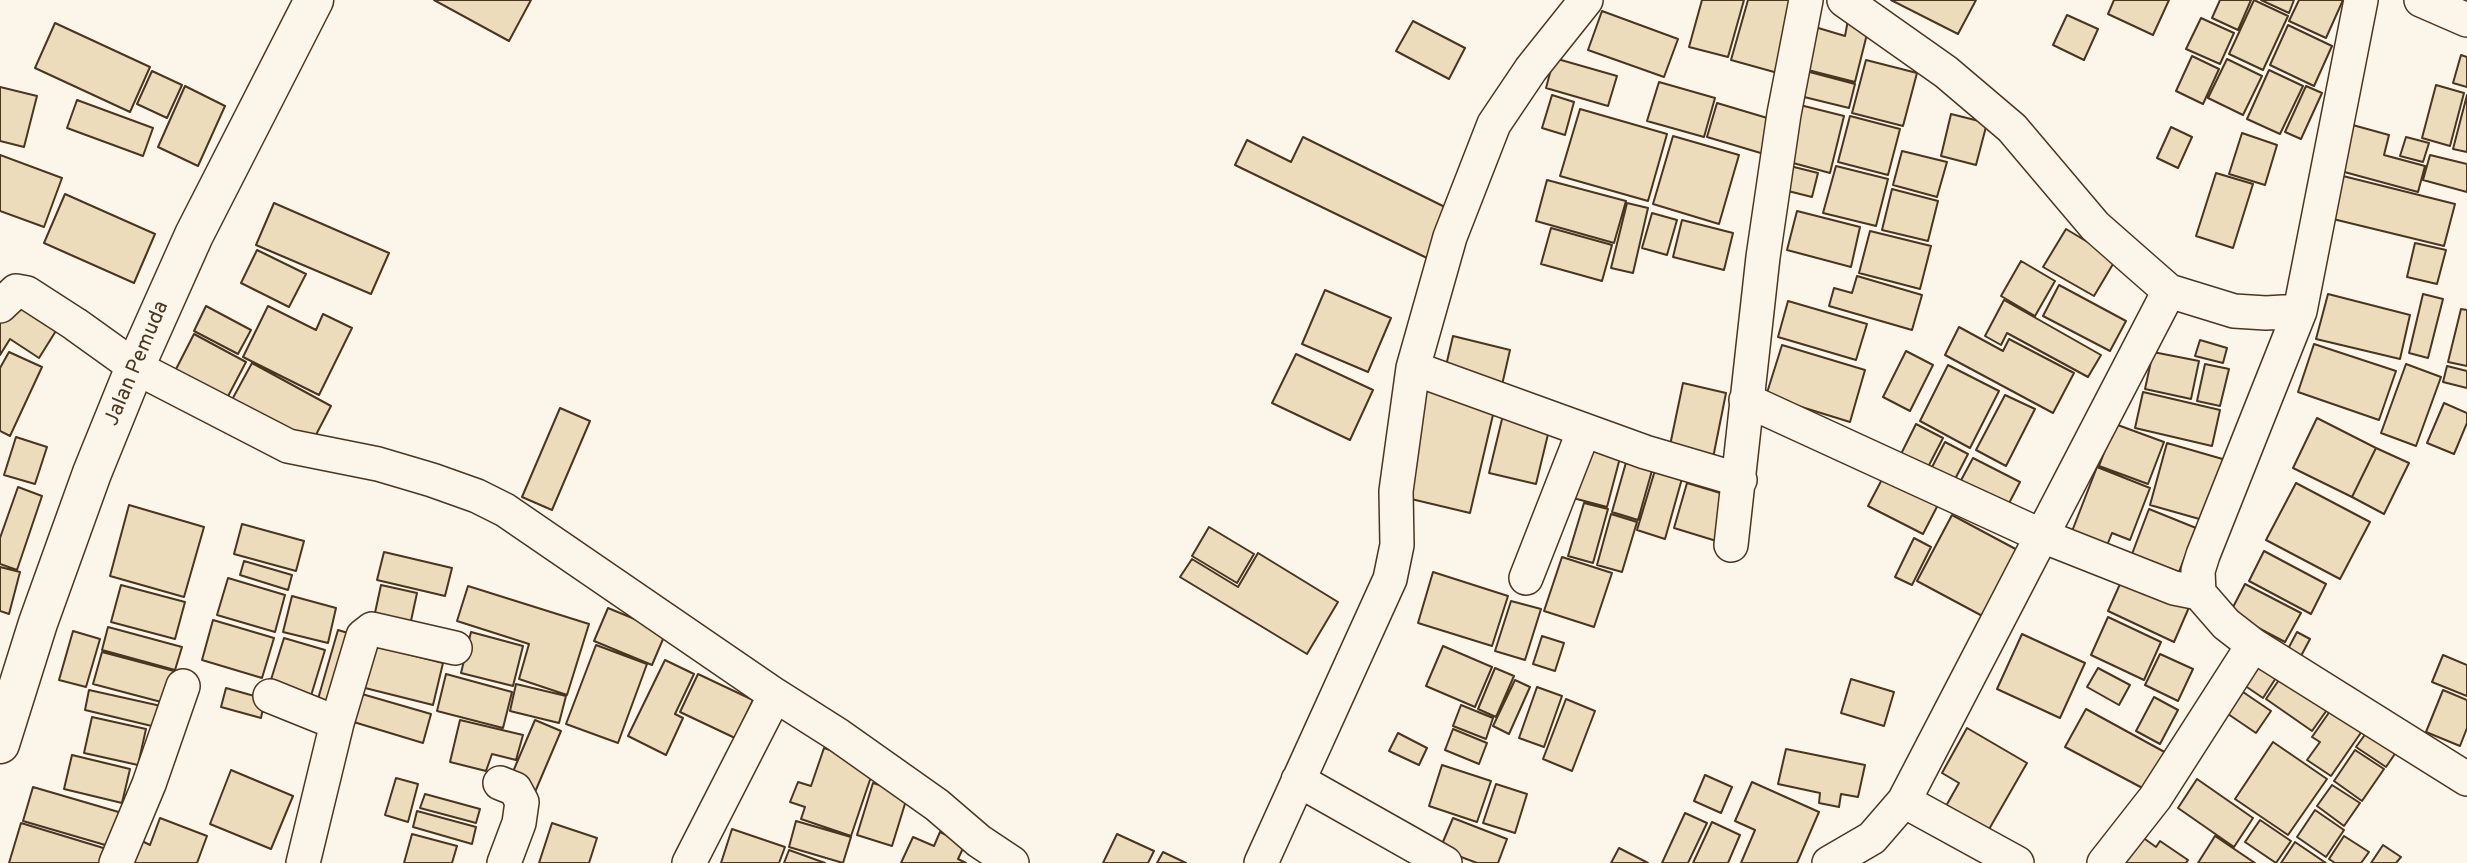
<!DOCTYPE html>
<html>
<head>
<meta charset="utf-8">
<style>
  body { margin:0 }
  canvas { display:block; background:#fbf6e9 }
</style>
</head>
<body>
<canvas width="2467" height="863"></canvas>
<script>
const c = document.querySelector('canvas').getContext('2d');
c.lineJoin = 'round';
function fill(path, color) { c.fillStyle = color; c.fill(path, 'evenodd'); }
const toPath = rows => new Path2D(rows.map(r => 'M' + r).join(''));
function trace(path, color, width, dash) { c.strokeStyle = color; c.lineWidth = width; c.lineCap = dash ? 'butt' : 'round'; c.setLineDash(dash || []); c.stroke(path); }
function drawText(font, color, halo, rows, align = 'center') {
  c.font = font + ' Overpass,sans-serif'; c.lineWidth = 5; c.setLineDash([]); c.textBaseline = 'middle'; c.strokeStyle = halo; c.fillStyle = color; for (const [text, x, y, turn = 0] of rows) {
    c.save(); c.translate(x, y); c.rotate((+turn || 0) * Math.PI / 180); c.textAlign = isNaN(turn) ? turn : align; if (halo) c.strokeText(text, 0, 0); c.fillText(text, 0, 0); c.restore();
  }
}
const building = toPath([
  [434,0,531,0,509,41,434,0],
  [1702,0,1744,0,1728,57,1689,47,1702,0],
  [1748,0,1792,0,1785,75,1731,60,1748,0],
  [1891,0,1976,0,1958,34,1891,0],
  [2114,0,2169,0,2153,35,2108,14,2114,0],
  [2220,0,2251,0,2238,30,2212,18,2220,0],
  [2254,0,2288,16,2263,70,2229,54,2254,0],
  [2261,0,2294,0,2289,13,2261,0],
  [2299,0,2343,0,2326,38,2289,21,2299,0],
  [1602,11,1678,39,1664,77,1588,50,1602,11],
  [2067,15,2098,29,2084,60,2053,45,2067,15],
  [2201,18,2234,33,2220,64,2186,49,2201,18],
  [1848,20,1869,26,1855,82,1804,69,1815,27,1845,36,1848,20],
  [1413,21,1465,48,1449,79,1396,51,1413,21],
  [55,23,150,67,130,112,35,68,55,23],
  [2288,25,2332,46,2314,86,2270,65,2288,25],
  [2461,55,2467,57,2467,87,2453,83,2461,55],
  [2192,56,2219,69,2203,104,2176,91,2192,56],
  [1554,58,1617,76,1608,106,1546,88,1554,58],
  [2227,59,2262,76,2243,115,2208,98,2227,59],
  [1866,60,1917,73,1903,126,1852,113,1866,60],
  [1802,70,1855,84,1849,108,1796,95,1802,70],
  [2269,70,2303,86,2280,134,2247,119,2269,70],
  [152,71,182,85,167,118,137,104,152,71],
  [1659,82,1715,98,1704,137,1647,121,1659,82],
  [2436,85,2464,93,2450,146,2422,138,2436,85],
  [185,86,225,106,198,166,158,147,185,86],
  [2306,86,2322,93,2301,139,2285,132,2306,86],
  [0,87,37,96,24,147,0,141,0,87],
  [1552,95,1574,102,1565,135,1542,128,1552,95],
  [2467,95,2467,152,2453,149,2467,95],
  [77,100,153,128,143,156,67,128,77,100],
  [1717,103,1774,120,1764,154,1707,137,1717,103],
  [1796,104,1844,116,1830,173,1782,160,1796,104],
  [1580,109,1667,134,1648,201,1560,176,1580,109],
  [1951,114,1987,123,1976,165,1941,156,1951,114],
  [1850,116,1900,129,1888,175,1838,162,1850,116],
  [2349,124,2389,135,2384,155,2425,166,2418,192,2337,170,2349,124],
  [2171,127,2192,137,2178,168,2157,158,2171,127],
  [2242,133,2277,145,2265,185,2229,174,2242,133],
  [1673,136,1739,155,1719,224,1653,204,1673,136],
  [1303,137,1453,211,1429,259,1235,165,1247,140,1291,162,1303,137],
  [2406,137,2429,143,2423,162,2400,156,2406,137],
  [1902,151,1947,162,1937,197,1893,185,1902,151],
  [0,155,62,178,44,227,0,211,0,155],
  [2430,155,2467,164,2467,192,2423,180,2430,155],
  [1790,166,1818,173,1812,197,1784,190,1790,166],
  [1836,166,1888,179,1876,226,1823,213,1836,166],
  [2216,173,2253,184,2233,248,2196,236,2216,173],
  [2343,176,2455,204,2444,246,2333,219,2343,176],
  [1547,180,1626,201,1614,243,1536,221,1547,180],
  [1892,189,1938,201,1928,241,1882,230,1892,189],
  [65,194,155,234,134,283,44,243,65,194],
  [274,203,389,253,371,294,256,245,274,203],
  [1627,203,1648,208,1633,273,1611,268,1627,203],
  [1797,211,1860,227,1851,267,1787,250,1797,211],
  [1652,213,1677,220,1667,255,1642,248,1652,213],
  [1682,220,1733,233,1724,270,1673,257,1682,220],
  [1551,228,1612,245,1602,281,1541,264,1551,228],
  [2066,229,2116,259,2094,296,2043,267,2066,229],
  [1870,231,1931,246,1920,289,1859,273,1870,231],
  [2415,243,2446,250,2437,284,2407,277,2415,243],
  [257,250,306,274,289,307,241,283,257,250],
  [2021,261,2055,281,2035,316,2001,296,2021,261],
  [1857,276,1922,295,1912,330,1829,306,1834,288,1852,293,1857,276],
  [2059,285,2126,321,2110,351,2043,316,2059,285],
  [1325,290,1391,318,1368,372,1302,344,1325,290],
  [2328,294,2410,315,2400,359,2316,339,2328,294],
  [2423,294,2443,299,2428,358,2409,353,2423,294],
  [14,296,59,326,39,358,10,339,0,355,0,317,14,296],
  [2004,300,2101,355,2088,377,2007,333,2001,345,1985,336,2004,300],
  [1788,301,1867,324,1856,360,1778,337,1788,301],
  [206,306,251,330,238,354,194,331,206,306],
  [268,306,316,330,323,314,352,328,319,395,243,357,268,306],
  [2461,309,2467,310,2467,366,2448,362,2461,309],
  [1959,327,2003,351,2009,339,2074,373,2053,413,1945,355,1959,327],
  [194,334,246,362,225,402,173,375,194,334],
  [1453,336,1510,350,1502,385,1445,370,1453,336],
  [2200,340,2227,348,2223,363,2195,356,2200,340],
  [2314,344,2396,371,2379,420,2298,392,2314,344],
  [1782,345,1865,370,1850,422,1766,396,1782,345],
  [1906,351,1933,365,1910,411,1883,397,1906,351],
  [9,352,42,367,10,436,0,431,0,368,9,352],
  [2153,352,2199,361,2191,399,2145,389,2153,352],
  [1296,354,1373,390,1350,440,1272,403,1296,354],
  [252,363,331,406,308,450,228,407,252,363],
  [2205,364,2229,369,2220,406,2197,401,2205,364],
  [2406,364,2441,377,2416,446,2381,433,2406,364],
  [1948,365,1999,391,1970,448,1920,421,1948,365],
  [2447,366,2467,371,2467,388,2443,382,2447,366],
  [1683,383,1726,393,1712,463,1668,455,1683,383],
  [1418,384,1496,402,1470,513,1407,498,1418,384],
  [2143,392,2220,410,2212,446,2135,428,2143,392],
  [2005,395,2035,409,2006,466,1976,450,2005,395],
  [2444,403,2467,413,2467,423,2454,454,2427,443,2444,403],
  [560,408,590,421,552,510,522,497,560,408],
  [1503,415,1550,426,1536,484,1489,473,1503,415],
  [2317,418,2376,448,2352,497,2293,468,2317,418],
  [1916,424,1943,438,1927,469,1900,456,1916,424],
  [2115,424,2164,442,2148,484,2099,466,2115,424],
  [16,437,47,447,35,484,4,475,16,437],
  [1945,442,1968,454,1953,483,1930,471,1945,442],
  [2167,443,2226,460,2210,522,2150,505,2167,443],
  [1587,445,1621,454,1607,507,1573,498,1587,445],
  [2376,448,2409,463,2384,514,2352,497,2376,448],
  [1973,458,2020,482,2006,509,1959,484,1973,458],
  [1627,459,1653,467,1638,520,1612,512,1627,459],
  [1656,467,1683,475,1665,539,1637,530,1656,467],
  [2097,467,2150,488,2130,540,2112,533,2104,553,2069,539,2097,467],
  [1888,468,1942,497,1923,534,1868,506,1888,468],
  [1687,483,1737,498,1723,543,1674,528,1687,483],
  [2296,483,2370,522,2340,579,2266,540,2296,483],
  [18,487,42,496,17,570,0,564,0,538,18,487],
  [1584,503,1608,509,1593,563,1568,556,1584,503],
  [129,505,204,527,184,597,110,576,129,505],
  [2149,509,2196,528,2179,572,2132,554,2149,509],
  [1611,514,1637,522,1622,572,1597,565,1611,514],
  [1952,515,2023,553,1988,619,1917,581,1952,515],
  [242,524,304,541,296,571,234,554,242,524],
  [1209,527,1254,554,1237,583,1192,556,1209,527],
  [1914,538,1931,547,1912,585,1895,577,1914,538],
  [2264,551,2326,584,2311,614,2249,581,2264,551],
  [384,552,452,568,445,596,377,580,384,552],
  [1258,553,1338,602,1307,654,1180,577,1192,559,1238,587,1258,553],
  [1562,557,1612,573,1594,627,1544,611,1562,557],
  [244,561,292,575,288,590,240,575,244,561],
  [0,567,20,572,9,614,0,611,0,567],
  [1433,572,1508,596,1492,646,1418,623,1433,572],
  [2124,575,2190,605,2174,642,2108,611,2124,575],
  [228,578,285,595,275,632,217,615,228,578],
  [2245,584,2301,613,2285,642,2230,613,2245,584],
  [121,585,185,602,175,639,111,622,121,585],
  [381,585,417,593,409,630,373,622,381,585],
  [468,586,589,624,567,695,519,679,529,644,457,621,468,586],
  [292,596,336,608,328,643,283,632,292,596],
  [1511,601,1541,609,1525,660,1495,651,1511,601],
  [608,608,666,632,652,665,594,641,608,608],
  [2108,617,2161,642,2144,680,2091,655,2108,617],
  [213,620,274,638,262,678,202,660,213,620],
  [108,627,182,647,175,670,102,650,108,627],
  [338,630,358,636,338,705,318,699,338,630],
  [73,631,100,639,86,687,59,680,73,631],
  [471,632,523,646,513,686,461,673,471,632],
  [2297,632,2310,639,2301,656,2288,649,2297,632],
  [2022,634,2085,663,2060,718,1997,689,2022,634],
  [1542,636,1564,643,1555,671,1533,664,1542,636],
  [284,638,325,650,310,699,269,686,284,638],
  [368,644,443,663,433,705,357,686,368,644],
  [596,645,647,664,618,743,566,724,596,645],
  [1443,646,1492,667,1475,707,1426,686,1443,646],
  [2260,651,2283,667,2263,698,2238,681,2260,651],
  [102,652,174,671,165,703,93,684,102,652],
  [2160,654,2193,669,2178,701,2145,685,2160,654],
  [2443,655,2467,665,2467,696,2432,682,2443,655],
  [665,660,694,674,675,714,683,718,666,755,628,736,665,660],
  [1495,668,1514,676,1496,717,1478,709,1495,668],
  [2098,668,2130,685,2119,705,2087,687,2098,668],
  [2287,668,2334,700,2312,731,2266,699,2287,668],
  [446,674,512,692,503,728,437,711,446,674],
  [698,674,753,700,735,738,680,712,698,674],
  [1851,679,1894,692,1884,726,1841,713,1851,679],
  [1515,680,1530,687,1509,734,1493,726,1515,680],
  [516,684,566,696,559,723,510,711,516,684],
  [1537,687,1562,696,1544,747,1519,738,1537,687],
  [226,688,265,699,261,718,221,707,226,688],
  [89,690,161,706,156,727,85,710,89,690],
  [2443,690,2467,700,2467,728,2460,746,2426,732,2443,690],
  [355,692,431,714,423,743,347,720,355,692],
  [2243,692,2271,711,2256,733,2228,714,2243,692],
  [2154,697,2178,710,2160,744,2136,731,2154,697],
  [1566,699,1595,711,1572,771,1543,759,1566,699],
  [2337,701,2369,721,2331,776,2307,760,2320,742,2312,737,2337,701],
  [1461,705,1493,718,1486,739,1453,726,1461,705],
  [2086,709,2170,755,2150,792,2065,747,2086,709],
  [92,717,146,729,138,765,84,753,92,717],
  [460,720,523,735,516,760,492,754,486,771,450,762,460,720],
  [535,720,561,731,535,792,509,781,535,720],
  [2372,725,2401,745,2386,767,2356,747,2372,725],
  [1967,728,2027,763,1988,831,1946,806,1959,783,1942,773,1967,728],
  [1453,729,1487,743,1479,764,1445,750,1453,729],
  [1398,733,1427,748,1419,765,1389,751,1398,733],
  [2273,742,2327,779,2288,835,2235,799,2273,742],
  [824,748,875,765,851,836,801,819,805,807,790,802,798,782,811,786,824,748],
  [1786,749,1865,765,1858,797,1841,794,1839,807,1819,803,1820,793,1778,784,1786,749],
  [2355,750,2384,769,2362,801,2334,781,2355,750],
  [72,755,130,769,122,803,64,789,72,755],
  [1442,765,1491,781,1477,822,1429,806,1442,765],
  [231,770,293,796,271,849,210,824,231,770],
  [1705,775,1732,787,1721,813,1694,801,1705,775],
  [396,778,418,784,408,822,385,815,396,778],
  [2197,779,2253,818,2234,847,2178,808,2197,779],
  [1752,782,1819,812,1797,863,1741,863,1755,830,1735,821,1752,782],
  [873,783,908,794,892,846,857,835,873,783],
  [1496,784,1527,794,1515,833,1483,823,1496,784],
  [2332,785,2360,803,2344,826,2317,806,2332,785],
  [33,787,122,813,112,847,23,821,33,787],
  [425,794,480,809,476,823,420,808,425,794],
  [2315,810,2344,830,2326,857,2297,837,2315,810],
  [417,811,476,827,472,844,413,827,417,811],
  [1685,813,1707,823,1688,863,1662,863,1685,813],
  [160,818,207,836,197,863,129,863,138,839,150,845,160,818],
  [1453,818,1507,839,1498,863,1477,863,1440,849,1453,818],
  [2260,820,2291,841,2276,863,2245,842,2260,820],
  [796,821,851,837,843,863,789,847,796,821],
  [1712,822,1740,835,1728,863,1693,863,1712,822],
  [21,823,110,850,106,863,9,863,21,823],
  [552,823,597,838,589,863,539,863,552,823],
  [732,829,785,847,779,863,721,863,732,829],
  [940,832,965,844,958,859,966,863,901,863,913,837,934,846,940,832],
  [412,834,457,846,452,863,404,863,412,834],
  [1117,834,1154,851,1148,863,1103,863,1117,834],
  [2138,834,2156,847,2160,841,2188,860,2186,863,2127,863,2121,859,2138,834],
  [2215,836,2255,863,2198,863,2215,836],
  [2344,836,2369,852,2361,863,2335,863,2329,859,2344,836],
  [2295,842,2326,863,2281,863,2295,842],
  [2383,845,2401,857,2396,863,2371,863,2383,845],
  [1619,848,1648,863,1611,863,1619,848],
  [789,850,825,863,784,863,789,850],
  [1163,852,1186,863,1157,863,1163,852]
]);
fill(building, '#ecdcbc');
trace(building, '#4a3520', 2);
const street = toPath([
  [1844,0,1946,72,2012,128,2095,226,2169,291,2234,311,2266,313,2300,311,2361,0],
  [2421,0,2467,20],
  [0,306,16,291,27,293,75,324,135,367,288,446,378,464,432,480,477,496,505,510,775,695,838,735,937,805,979,841,1012,863],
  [2300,311,2203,555,2198,571,2199,593,2226,624,2253,645,2467,779],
  [1413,368,1645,452,1740,480],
  [1746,400,2040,535,2174,588,2199,593],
  [1731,545,1763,257,1784,114,1806,0],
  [1526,578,1584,430],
  [270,696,337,723],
  [1298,780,1445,863],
  [500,783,515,789,522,802,519,823,504,863],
  [1904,801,2017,863],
  [116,863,149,784,183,686],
  [303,863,337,723,363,636,372,629,455,648],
  [689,863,775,695],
  [1261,863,1390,579,1397,545,1396,491,1413,368,1450,237,1494,124,1531,69,1586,0],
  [1829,863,1872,838,1904,801,2169,291],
  [2104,863,2155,798,2253,645]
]);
const primary = toPath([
  [0,744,38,623,92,473,135,367,194,235,314,0]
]);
trace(street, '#4a3520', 36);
trace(primary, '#4a3520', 41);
trace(street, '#fbf6e9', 33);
trace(primary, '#fbf6e9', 38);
drawText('21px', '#4a3520', '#fbf6e9', [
  ["Jalan Pemuda",138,364,-67]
]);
</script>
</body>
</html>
